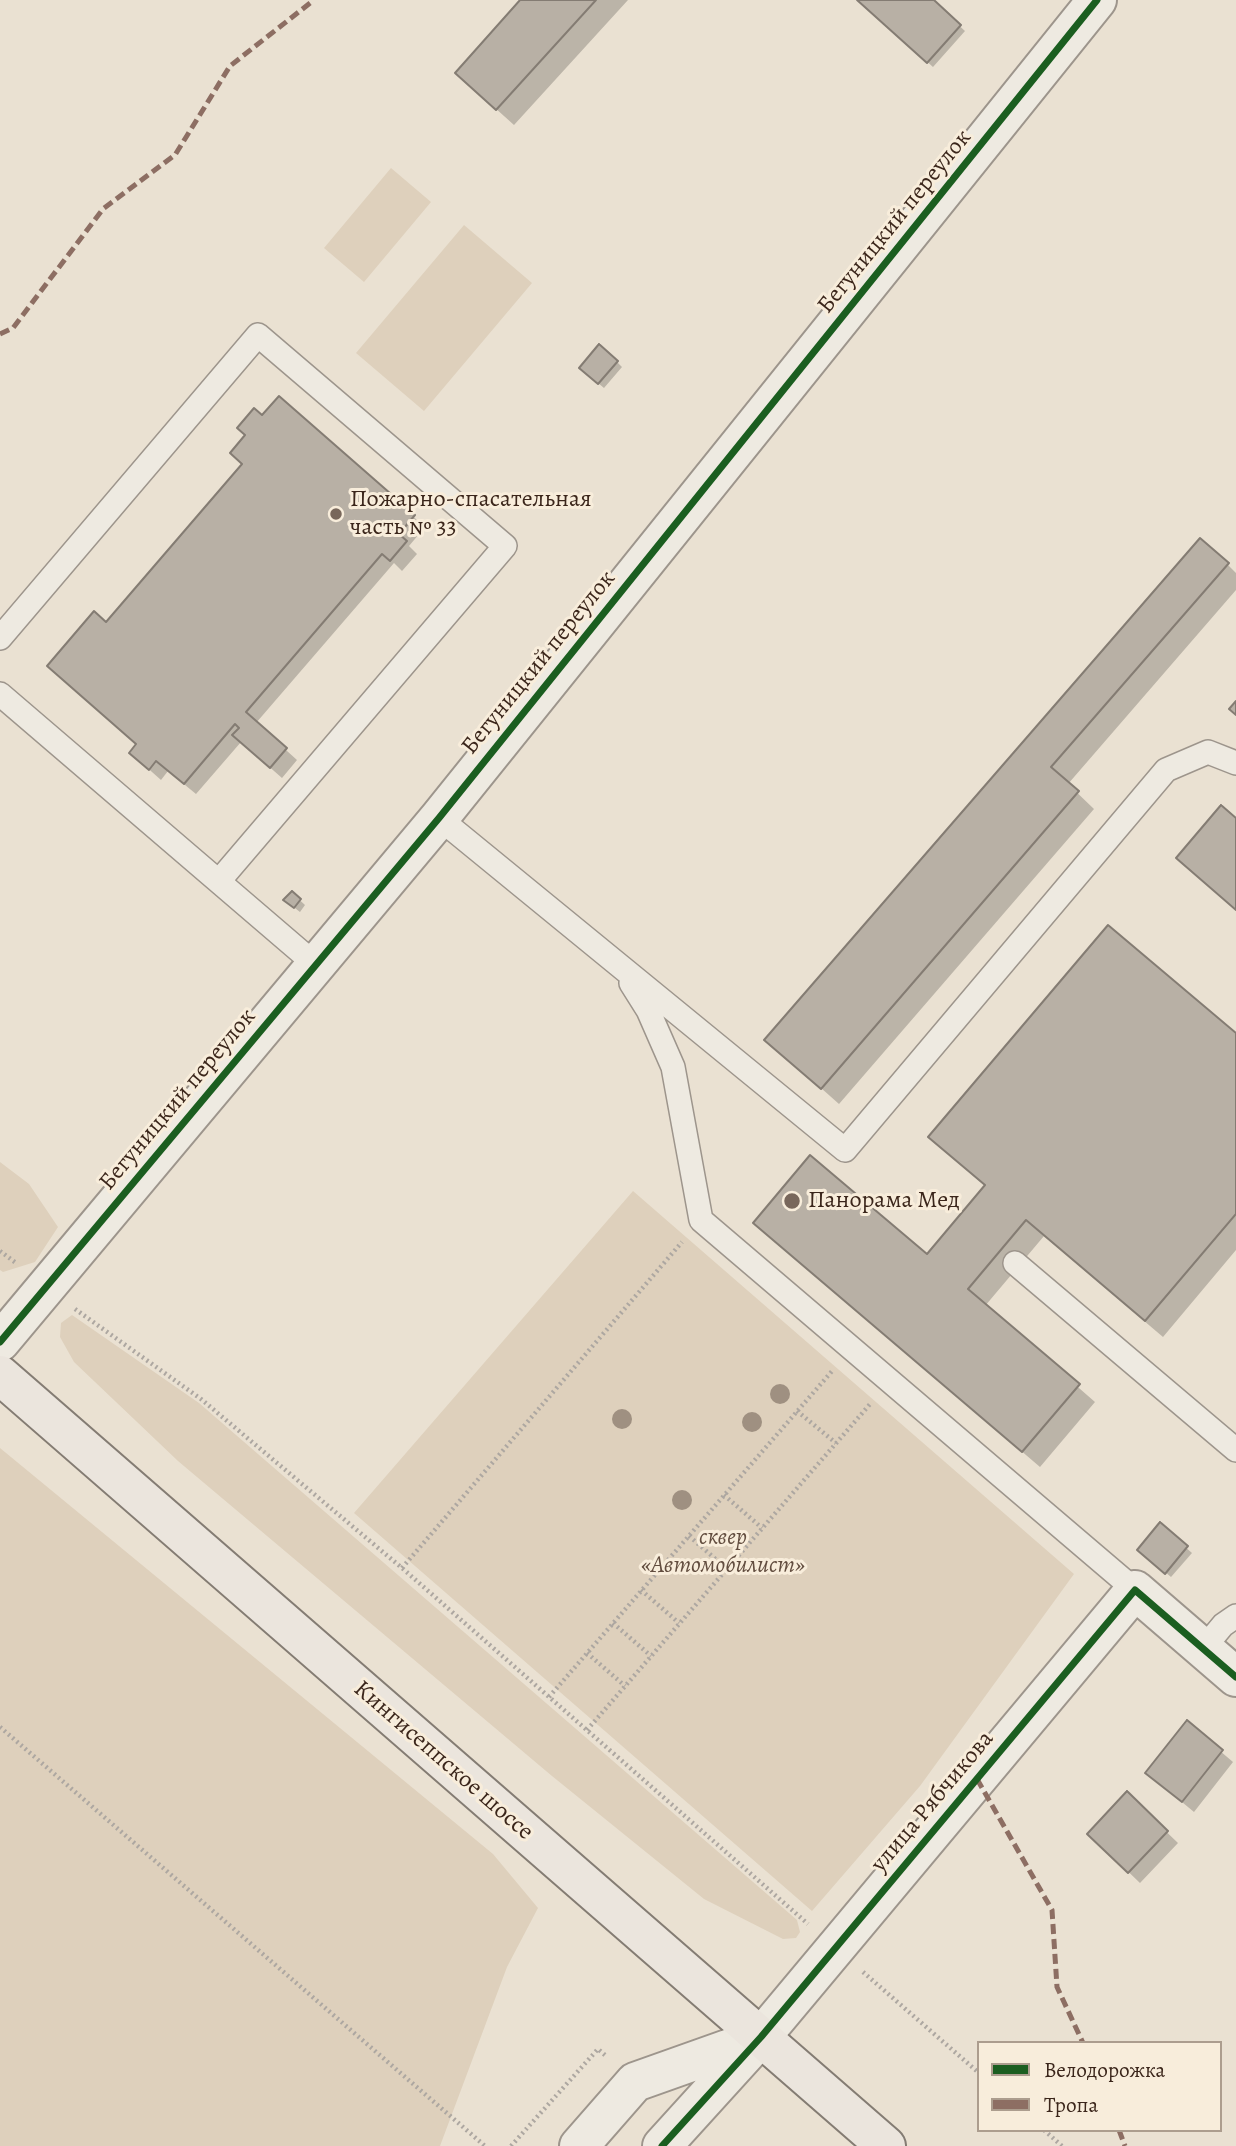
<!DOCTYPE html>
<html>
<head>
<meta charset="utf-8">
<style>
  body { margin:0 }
  #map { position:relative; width:1236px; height:2146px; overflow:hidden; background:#eae1d2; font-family:Alegreya,serif }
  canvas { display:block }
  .legend { position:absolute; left:977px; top:2041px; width:245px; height:91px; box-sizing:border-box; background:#f8eddb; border:2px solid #ac9d8e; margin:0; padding:9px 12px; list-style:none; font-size:21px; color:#3b261b }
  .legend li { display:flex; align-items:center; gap:14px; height:35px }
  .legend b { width:35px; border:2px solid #ac9d8e }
</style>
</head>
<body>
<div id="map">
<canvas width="1236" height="2146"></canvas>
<ul class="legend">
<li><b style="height:9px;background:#1b5e20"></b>Велодорожка</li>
<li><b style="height:9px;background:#8d6e63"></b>Тропа</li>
</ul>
</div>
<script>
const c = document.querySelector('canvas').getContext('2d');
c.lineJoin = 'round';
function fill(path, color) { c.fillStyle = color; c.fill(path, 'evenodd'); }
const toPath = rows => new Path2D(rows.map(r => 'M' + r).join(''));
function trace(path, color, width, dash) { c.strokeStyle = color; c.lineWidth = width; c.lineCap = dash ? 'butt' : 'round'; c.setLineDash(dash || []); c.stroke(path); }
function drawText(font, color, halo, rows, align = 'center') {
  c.font = font + ' Alegreya,serif'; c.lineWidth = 6; c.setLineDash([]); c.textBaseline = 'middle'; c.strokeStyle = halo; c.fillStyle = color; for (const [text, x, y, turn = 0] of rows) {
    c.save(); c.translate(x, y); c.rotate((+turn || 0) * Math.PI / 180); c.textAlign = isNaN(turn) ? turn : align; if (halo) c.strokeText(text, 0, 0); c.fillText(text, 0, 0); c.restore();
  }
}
fill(toPath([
  [391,168,431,202,364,282,324,248],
  [464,225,532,283,424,411,356,353],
  [0,1162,29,1184,58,1227,35,1262,3,1272,0,1270],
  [633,1191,1074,1574,920,1786,812,1911,354,1513],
  [72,1315,199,1403,797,1920,800,1932,796,1938,783,1939,704,1899,552,1776,178,1461,74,1362,60,1337,61,1323],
  [0,1448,493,1854,538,1908,507,1967,440,2146,0,2146]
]), '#ded0bc');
fill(toPath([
  [523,0,628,0,514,125,474,89],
  [859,0,931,0,965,31,933,67],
  [617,362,622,367,604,388,586,373],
  [279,399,425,527,409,546,417,554,402,571,394,563,256,723,297,760,282,778,241,742,196,794,168,771,161,780,143,764,107,624,244,465,262,418],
  [1227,564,1236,573,1236,590,1068,784,1094,809,839,1104,767,1040],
  [292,893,305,905,300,912,291,905],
  [1236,1036,1236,1250,1163,1337,1044,1236,985,1306,1095,1402,1040,1467,755,1223,927,1256,986,1187,930,1137],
  [1160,1525,1192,1553,1171,1577,1144,1554],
  [1187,1723,1233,1762,1194,1812,1147,1773],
  [1127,1794,1178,1843,1140,1883,1089,1834]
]), '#0003');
const building = toPath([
  [520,0,596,0,496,110,455,73,520,0],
  [857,0,934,0,961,25,927,63,857,0],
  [599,344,618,361,598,384,579,368,599,344],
  [279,396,415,515,399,534,407,541,390,561,382,554,246,712,287,748,270,768,232,735,239,728,235,724,184,784,156,761,149,770,129,753,136,744,47,666,94,611,106,622,242,464,230,453,245,435,237,428,254,408,262,415,279,396],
  [1200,538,1229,563,1051,767,1079,791,821,1089,764,1040,1200,538],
  [1236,701,1236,715,1229,709,1236,701],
  [1221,805,1236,818,1236,910,1176,858,1221,805],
  [292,891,301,899,294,908,283,900,292,891],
  [1108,925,1236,1033,1236,1214,1145,1321,1026,1220,968,1289,1080,1384,1022,1452,753,1223,810,1155,927,1254,985,1185,928,1137,1108,925],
  [1160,1522,1188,1546,1165,1574,1137,1550,1160,1522],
  [1187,1720,1223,1750,1182,1802,1145,1773,1187,1720],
  [1127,1791,1168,1831,1128,1873,1087,1834,1127,1791]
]);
fill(building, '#b8b0a5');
trace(building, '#847c73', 2);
const service = toPath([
  [0,638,258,335,505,546,219,881],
  [0,694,316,965],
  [439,818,845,1150,1166,770,1208,752,1236,763],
  [631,983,648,1010,673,1067,701,1220,1135,1590],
  [1015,1263,1236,1450],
  [1203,1649,1223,1625,1236,1616]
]);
const minor = toPath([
  [0,1342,439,818,1097,0],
  [579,2146,635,2082,756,2039],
  [662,2146,761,2037,1135,1590,1236,1677]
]);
const primary = toPath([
  [0,1375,886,2146]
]);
trace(service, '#9d958c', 26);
trace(minor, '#9d958c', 42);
trace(primary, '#847c73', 42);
trace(toPath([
  [0,1251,16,1263],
  [75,1309,201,1399,402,1568,808,1924],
  [797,1411,836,1443],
  [724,1495,762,1528],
  [689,1536,727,1569],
  [402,1568,682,1242],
  [641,1590,679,1623],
  [613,1623,651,1656],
  [587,1653,625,1686],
  [549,1697,833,1370],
  [0,1727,485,2146],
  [587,1730,871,1403],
  [863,1972,979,2073],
  [1044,2130,1062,2146],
  [511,2146,598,2049,606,2056]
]), '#ada7a1', 4.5, [2, 3.5]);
trace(service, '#eeeae1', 23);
trace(minor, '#eeeae1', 38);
trace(primary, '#ebe5dd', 38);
trace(toPath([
  [0,334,13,328,103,209,175,155,230,66,314,0],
  [977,1779,1052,1910,1057,1987,1083,2043],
  [1119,2130,1125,2146]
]), '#8d6e63', 5, [10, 5]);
trace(toPath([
  [0,1342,439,818,1097,0],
  [662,2146,761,2037,1135,1590,1236,1677]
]), '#1b5e20', 7);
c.fillStyle = '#9f9081';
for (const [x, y] of [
  [780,1394],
  [622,1419],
  [752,1422],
  [682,1500]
]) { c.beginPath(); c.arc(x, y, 10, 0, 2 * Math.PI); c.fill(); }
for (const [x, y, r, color] of [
  [336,514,7,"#78675b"],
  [792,1201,9,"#78675b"]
]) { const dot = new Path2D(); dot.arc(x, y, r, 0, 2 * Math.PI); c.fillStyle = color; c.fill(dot); trace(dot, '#f8eddb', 2.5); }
drawText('24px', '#3b261b', '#f8eddb', [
  ["Бегуницкий переулок",895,222,-51],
  ["Бегуницкий переулок",539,663,-51],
  ["Бегуницкий переулок",178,1100,-50],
  ["Кингисеппское шоссе",443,1761,41],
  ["улица Рябчикова",933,1802,-50]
]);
drawText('24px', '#3b261b', '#f8eddb', [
  ["Пожарно-спасательная",350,500],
  ["часть № 33",350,528],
  ["Панорама Мед",808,1201]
], 'left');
drawText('italic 24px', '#624d3f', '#f8eddb', [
  ["сквер",723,1538],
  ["«Автомобилист»",723,1566]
]);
</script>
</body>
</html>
